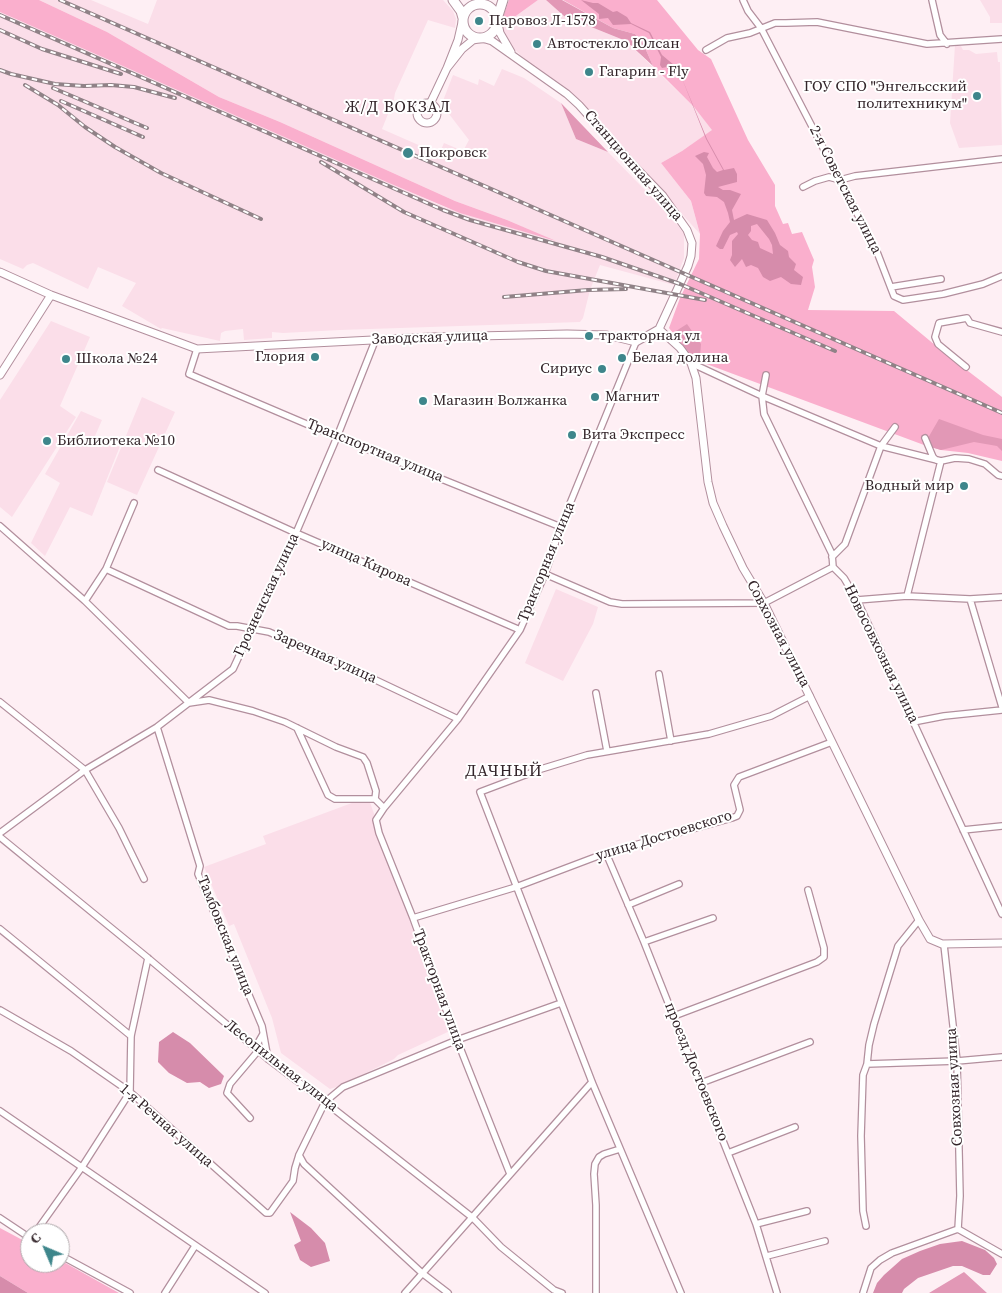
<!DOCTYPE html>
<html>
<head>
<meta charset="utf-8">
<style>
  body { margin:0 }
  #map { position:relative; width:1002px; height:1293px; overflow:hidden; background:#feeff4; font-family:"Source Serif 4",serif }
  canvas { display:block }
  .north { position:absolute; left:20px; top:1223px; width:50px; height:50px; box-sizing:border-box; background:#fff; border:1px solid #ada8aa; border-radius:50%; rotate:315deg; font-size:14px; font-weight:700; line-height:20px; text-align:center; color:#33252a }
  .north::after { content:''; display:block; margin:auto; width:18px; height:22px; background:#3e868b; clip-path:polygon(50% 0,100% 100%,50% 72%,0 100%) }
</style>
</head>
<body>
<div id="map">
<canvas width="1002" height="1293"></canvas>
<div class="north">С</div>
</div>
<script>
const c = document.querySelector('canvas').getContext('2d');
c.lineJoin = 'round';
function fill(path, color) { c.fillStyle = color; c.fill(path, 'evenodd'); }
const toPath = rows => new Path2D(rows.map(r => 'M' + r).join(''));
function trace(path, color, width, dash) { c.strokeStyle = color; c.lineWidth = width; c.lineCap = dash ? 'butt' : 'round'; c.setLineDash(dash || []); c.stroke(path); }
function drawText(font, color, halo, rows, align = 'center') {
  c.font = font + ' "Source Serif 4",serif'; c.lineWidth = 4; c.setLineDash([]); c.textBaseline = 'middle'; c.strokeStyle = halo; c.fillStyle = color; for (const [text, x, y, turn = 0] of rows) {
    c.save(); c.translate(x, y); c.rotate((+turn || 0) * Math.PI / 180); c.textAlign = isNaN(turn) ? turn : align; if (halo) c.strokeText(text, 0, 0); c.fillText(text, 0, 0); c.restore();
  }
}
fill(toPath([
  [39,0,91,0,148,24,157,0,443,0,453,11,456,19,455,28,428,20,395,93,394,99,382,129,439,154,444,143,463,151,469,140,449,114,441,106,453,75,478,85,479,79,494,86,502,69,524,78,561,103,576,139,608,152,673,219,684,234,684,258,674,285,600,265,590,290,583,318,580,322,340,330,283,333,272,332,272,338,244,340,243,329,225,331,221,333,220,341,162,328,161,329,122,306,136,283,98,267,88,289,33,263,27,265,23,269,0,259,0,12,444,207,548,238,507,220,455,201,280,122,219,97,107,32],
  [538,0,546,0,564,16,626,41,694,107,713,130,682,151,661,163,691,201,700,234,583,104,529,63,513,48,506,37,502,26],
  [980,0,1002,0,1002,23,990,23,990,17],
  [955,45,961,46,963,50,969,50,976,54,997,52,998,62,1000,62,1002,145,959,148,950,123],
  [51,321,90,337,60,406,76,417,12,517,0,507,0,400],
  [142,397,175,412,137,495,107,482],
  [81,411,102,420,95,436,120,446,92,516,70,507,45,556,31,543,60,483,45,474],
  [556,589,598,607,593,624,563,681,525,663],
  [368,797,452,1030,398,1055,394,1059,340,1086,330,1089,281,1053,272,1018,234,924,229,926,204,867,266,844,263,836]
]), '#fbdee9');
fill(toPath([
  [0,0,39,0,107,32,219,97,280,122,455,201,507,220,556,241,460,213,389,183,0,12],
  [509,0,538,0,502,26,502,20],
  [563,0,657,0,698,50,711,59,748,140,775,185,775,206,783,224,788,223,792,234,802,232,814,260,812,267,815,287,808,310,894,311,947,355,1002,397,1002,461,968,453,941,450,924,445,693,359,669,328,680,298,699,259,700,234,691,201,661,163,682,151,712,130,694,107,653,66,643,43,635,34,613,28],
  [0,1228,30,1244,30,1263,60,1263,60,1260,119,1293,28,1293,0,1276]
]), '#faafcd');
fill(toPath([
  [546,0,562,0,613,28,635,34,643,43,653,66,626,41,564,16],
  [561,103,608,152,576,139],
  [687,324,701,344,700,357,692,356,684,346,676,331],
  [939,419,983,435,1002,439,1002,451,997,446,974,442,941,450,924,445],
  [964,1272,987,1293,929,1293]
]), '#e298b6');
fill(toPath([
  [581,0,593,3,598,3,613,12,617,11,627,17,631,23,650,32,662,55,680,70,681,76,707,139,724,170,734,168,737,174,737,182,718,187,723,190,730,190,741,194,732,210,734,220,747,214,767,220,775,233,780,245,788,251,789,257,796,264,794,270,803,277,801,285,791,284,781,277,770,281,763,277,758,268,751,265,746,267,742,259,735,267,730,260,732,255,732,241,738,234,737,232,730,235,723,249,720,249,716,246,723,231,730,222,728,213,724,202,717,197,706,196,704,193,706,175,703,164,695,156,704,152,709,153,707,157,713,168,717,172,723,170,706,139,681,76,672,65,668,63,671,68,667,69,667,67,662,68,660,65,661,57,649,33,631,24,613,25,608,18,599,19,599,14],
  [757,224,769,239,772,245,773,254,760,248,758,242,752,240,748,235,751,231,751,226],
  [173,1032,190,1043,224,1076,221,1084,209,1088,200,1082,187,1083,169,1073,158,1062,159,1042],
  [290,1212,311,1228,325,1243,330,1261,311,1267,300,1260,294,1245,301,1241],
  [962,1241,985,1250,994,1258,997,1264,990,1275,983,1275,962,1266,953,1266,918,1278,904,1289,902,1293,873,1293,877,1283,884,1275,902,1259,920,1251,940,1244],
  [0,1276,28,1293,0,1293]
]), '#d68cab');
const minor = toPath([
  [743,0,748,11,761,28,877,252,894,296,903,300,943,294,983,284,1002,276],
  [932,0,940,35,947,44],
  [706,50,727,38,750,33,775,23,786,23,817,22,927,44,1002,39],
  [803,187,815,181,829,177,840,180,855,176,1002,159],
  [891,287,941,279],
  [197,349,189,374,337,437,561,527],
  [691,363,762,396,881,446,941,461,907,596],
  [966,367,938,344,935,337,939,323,967,318,970,323,1002,332],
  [766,375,762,396,764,414,832,554,833,567,844,578,857,600,1002,914],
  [925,438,933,457,936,460,941,461,955,458,969,459,985,464,998,475,1002,476],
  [158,470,296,533,520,630],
  [0,526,85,601,189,703,209,700,253,711,285,722,336,747,363,757,367,763,376,791,375,799,384,808],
  [832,557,845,544,881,446,895,427],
  [106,569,229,626,237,626,269,632,344,665,458,719],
  [545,574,610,602,622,604,764,603,833,567],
  [970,599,1002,707],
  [857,600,907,596,970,599,1002,597],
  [85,601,106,569,134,503],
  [659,674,671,741],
  [596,693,607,751],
  [0,702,85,770,119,828,144,879],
  [913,722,944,716,1002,710],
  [157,727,200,866,198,874,262,1026,268,1059],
  [297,728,328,795,335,799,375,799],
  [963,830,1002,826],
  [0,833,85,770,157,727,233,669,296,533,337,437,375,341],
  [0,837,148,958,268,1059,325,1102,473,1218,501,1247,554,1290,562,1293],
  [606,853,644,942,756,1224,777,1293],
  [628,905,679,884],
  [413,918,516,887,606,853,732,818,737,816,740,810,734,785,739,777,832,742],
  [0,929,131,1036],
  [644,942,713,918],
  [944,945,957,1061,960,1196,958,1229],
  [0,1010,71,1051,130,1092,266,1213,270,1213,293,1181,295,1168,299,1155,325,1102,343,1087,457,1040,561,1003],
  [674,1016,817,962,824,957,824,948,808,890],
  [255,1048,263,1034],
  [867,1064,957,1061,1002,1057],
  [701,1083,810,1042],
  [0,1111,265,1293],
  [250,1118,227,1093,230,1084,258,1051],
  [728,1153,795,1127],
  [299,1155,304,1164,422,1273,448,1293],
  [510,1174,457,1040,413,918,379,833,376,820,384,808,458,719,520,630,545,574,562,523,636,342],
  [0,1218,30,1238],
  [756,1224,807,1211],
  [866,1226,863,1211,861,1136,863,1075,867,1064,869,1045,874,1024,898,946,919,920],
  [35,1233,82,1167,130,1092,131,1036,148,958],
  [60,1255,130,1293],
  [767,1256,825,1241],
  [165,1293,195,1246],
  [405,1293,592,1082],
  [596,1293,596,1205,594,1174,595,1164,599,1157,604,1154,620,1149],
  [681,1293,592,1082,480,792,541,769,587,755,709,734,771,716,810,696],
  [863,1293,871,1268,880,1260,892,1253,958,1229,1002,1254]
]);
const tertiary = toPath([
  [497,19,500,33,511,52],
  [447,68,462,49,473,40,482,38,492,41,567,94,579,105,632,164,663,196,687,230,692,243,691,256,688,266,659,329],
  '417 113a10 10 0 1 1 20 0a10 10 0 1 1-20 0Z',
  [430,104,447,68,458,40,463,18],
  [0,272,51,295,197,349,431,337,567,334,607,335,636,342,659,329],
  [659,329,680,348,691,363,696,378,708,482,713,503,723,526,743,568,764,603,919,920,930,939,942,944,1002,943],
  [0,375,51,295]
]);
const primary = toPath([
  [453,0,461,11,463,18],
  '463 21a17 17 0 1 1 34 0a17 17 0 1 1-34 0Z',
  [497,19,503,0]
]);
trace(minor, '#b28f9d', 8);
trace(tertiary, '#b28f9d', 9);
trace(primary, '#b28f9d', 11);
trace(minor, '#fff', 5.5);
trace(tertiary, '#fff', 7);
trace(primary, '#fff', 9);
const rail = toPath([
  [60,0,1002,413],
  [0,15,443,210,470,220,602,257,680,284,835,351],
  [0,30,42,49,121,74],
  [0,70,11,74,55,84,84,86,111,85,134,87,175,98],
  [25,85,58,105,85,127,115,147,161,173,261,219],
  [53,88,147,128],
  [61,101,143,137],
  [321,162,404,212,518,262,546,271,705,300],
  [504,297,588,290,626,289]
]);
trace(rail, '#908287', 4);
trace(rail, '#fff', 2, [5.5]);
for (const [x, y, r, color] of [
  [479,21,5,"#3e868b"],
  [537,44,5,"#3e868b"],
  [589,72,5,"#3e868b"],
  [977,96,5,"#3e868b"],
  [408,153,6,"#3e868b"],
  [589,336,5,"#3e868b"],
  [315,357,5,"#3e868b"],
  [622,358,5,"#3e868b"],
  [66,359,5,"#3e868b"],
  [602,369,5,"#3e868b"],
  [595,397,5,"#3e868b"],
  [423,401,5,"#3e868b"],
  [572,435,5,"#3e868b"],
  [47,441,5,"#3e868b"],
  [964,486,5,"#3e868b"]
]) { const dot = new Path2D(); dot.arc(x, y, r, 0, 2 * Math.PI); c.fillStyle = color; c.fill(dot); trace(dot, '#fff', 2); }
drawText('15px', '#33252a', '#fff', [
  ["Паровоз Л-1578",489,21],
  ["Автостекло Юлсан",547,44],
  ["Гагарин - Fly",599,72],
  ["ГОУ СПО \"Энгельсский",967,87,"right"],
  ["политехникум\"",967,104,"right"],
  ["Покровск",419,153],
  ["тракторная ул",599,336],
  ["Глория",305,357,"right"],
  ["Белая долина",632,358],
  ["Школа №24",76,359],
  ["Сириус",592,369,"right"],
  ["Магнит",605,397],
  ["Магазин Волжанка",433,401],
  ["Вита Экспресс",582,435],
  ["Библиотека №10",57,441],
  ["Водный мир",954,486,"right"]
], 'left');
drawText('15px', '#33252a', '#fff', [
  ["Станционная улица",633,166,49],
  ["2-я Советская улица",845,190,63],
  ["Заводская улица",430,338,-2],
  ["Транспортная улица",375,451,22],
  ["Тракторная улица",547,562,-68],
  ["улица Кирова",366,563,24],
  ["Грозненская улица",267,595,-65],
  ["Совхозная улица",778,634,62],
  ["Новосовхозная улица",881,654,64],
  ["Заречная улица",325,657,24],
  ["улица Достоевского",664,836,-17],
  ["Тамбовская улица",225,936,68],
  ["Тракторная улица",439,990,70],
  ["Лесопильная улица",281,1066,38],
  ["проезд Достоевского",696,1072,68],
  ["Совхозная улица",955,1087,-93],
  ["1-я Речная улица",166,1126,41]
]);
c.letterSpacing = '1px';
drawText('16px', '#33252a', '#fff', [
  ["Ж/Д ВОКЗАЛ",398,108],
  ["ДАЧНЫЙ",504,772]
]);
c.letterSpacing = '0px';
</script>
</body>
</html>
